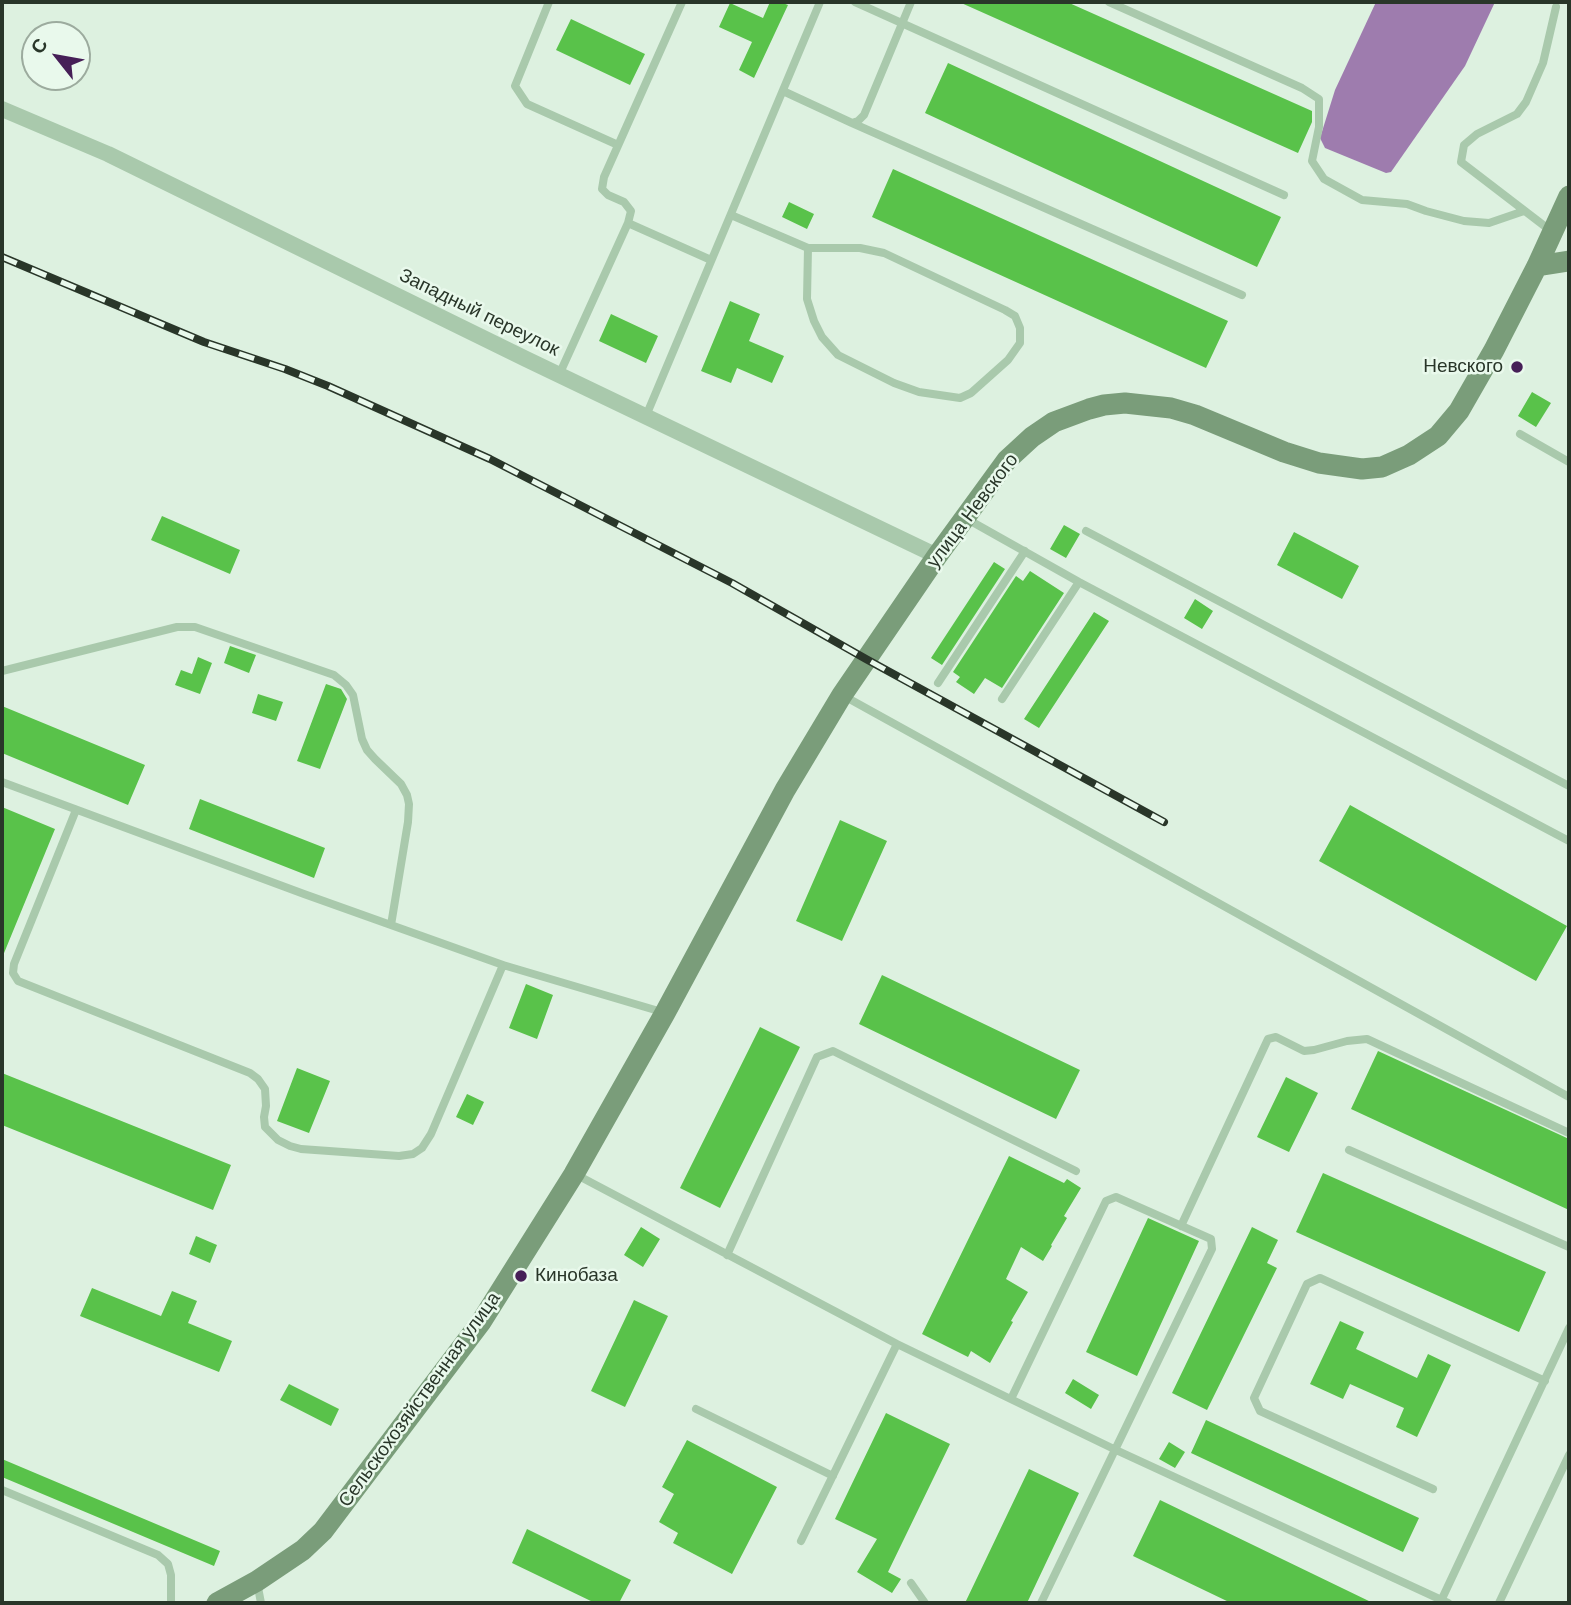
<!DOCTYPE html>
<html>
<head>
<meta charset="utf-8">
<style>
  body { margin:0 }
  #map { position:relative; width:1571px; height:1605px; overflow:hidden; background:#ddf1e0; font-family:Helvetica,sans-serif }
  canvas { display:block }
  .frame { position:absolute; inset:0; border:4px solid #293629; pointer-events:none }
  .north { position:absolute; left:21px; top:21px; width:70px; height:70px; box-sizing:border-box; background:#e9f9ec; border:2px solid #9cab9e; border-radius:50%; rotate:301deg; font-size:19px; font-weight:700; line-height:28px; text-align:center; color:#293629 }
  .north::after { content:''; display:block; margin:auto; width:24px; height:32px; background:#461f57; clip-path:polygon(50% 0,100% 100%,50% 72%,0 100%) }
</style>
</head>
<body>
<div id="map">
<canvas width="1571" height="1605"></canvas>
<div class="frame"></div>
<div class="north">С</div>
</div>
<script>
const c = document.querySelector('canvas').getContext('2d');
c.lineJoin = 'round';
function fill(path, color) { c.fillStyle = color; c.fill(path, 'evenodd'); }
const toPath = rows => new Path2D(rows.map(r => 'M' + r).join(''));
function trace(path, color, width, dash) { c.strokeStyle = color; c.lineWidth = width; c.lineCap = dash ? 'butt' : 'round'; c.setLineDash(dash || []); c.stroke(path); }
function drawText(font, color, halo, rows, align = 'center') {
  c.font = font + ' Helvetica,sans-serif'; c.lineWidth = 5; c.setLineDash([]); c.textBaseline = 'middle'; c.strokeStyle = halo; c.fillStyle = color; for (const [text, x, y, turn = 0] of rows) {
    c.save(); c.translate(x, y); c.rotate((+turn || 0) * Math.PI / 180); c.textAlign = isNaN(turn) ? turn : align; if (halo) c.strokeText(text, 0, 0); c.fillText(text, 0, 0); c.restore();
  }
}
fill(toPath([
  [1376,2,1495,2,1465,66,1391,172,1386,173,1325,148,1320,138,1335,90]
]), '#9e7cae');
fill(toPath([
  [770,2,780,2,788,5,754,78,739,70,752,42,719,27,730,3,763,18],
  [959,2,1067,2,1312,111,1312,122,1298,153],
  [571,19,645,54,630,85,556,50],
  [948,63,1281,217,1257,267,925,113],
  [893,169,1228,321,1206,368,872,217],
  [789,202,814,214,807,229,782,217],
  [730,301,760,314,749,341,784,356,772,383,737,368,731,383,701,371],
  [611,314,658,336,646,363,599,341],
  [1532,392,1551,403,1536,427,1518,416],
  [162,516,240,550,230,574,151,540],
  [1064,525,1080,534,1066,558,1050,549],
  [1294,532,1359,566,1342,599,1277,565],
  [994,562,1005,569,942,665,931,658],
  [1030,571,1064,593,1002,688,985,678,974,694,956,682,960,677,953,672,1016,576,1023,581],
  [1195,599,1213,611,1202,629,1184,618],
  [1094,612,1109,621,1039,728,1024,719],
  [230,646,256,655,249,673,224,663],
  [198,657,212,663,200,694,175,685,181,670,192,674],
  [326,684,341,689,347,699,320,769,297,761],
  [258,694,283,702,276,721,252,713],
  [2,706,145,765,128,805,2,753],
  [200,799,325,848,314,878,189,829],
  [1350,805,1567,926,1536,981,1319,861],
  [2,807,55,829,2,958],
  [840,820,887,841,842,941,796,921],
  [882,975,1080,1070,1056,1119,859,1024],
  [526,984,553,995,537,1039,509,1028],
  [760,1027,800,1047,720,1208,680,1188],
  [1378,1051,1569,1139,1569,1210,1351,1109],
  [297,1068,330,1081,309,1133,277,1121],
  [2,1073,231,1165,213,1210,2,1125],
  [1286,1077,1318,1093,1289,1152,1257,1137],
  [467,1094,484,1102,473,1125,456,1117],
  [1009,1156,1064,1183,1067,1179,1081,1188,1064,1216,1067,1218,1051,1245,1052,1246,1043,1261,1021,1247,1006,1279,1028,1292,1011,1321,1013,1322,990,1363,971,1351,968,1357,922,1334],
  [1323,1173,1546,1272,1519,1332,1296,1232],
  [1148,1218,1199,1241,1137,1376,1086,1352],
  [641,1227,660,1239,643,1267,624,1255],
  [1252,1227,1278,1240,1267,1263,1277,1268,1207,1410,1172,1393],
  [196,1236,217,1245,210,1263,189,1254],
  [92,1288,161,1316,172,1291,197,1301,188,1323,232,1341,219,1372,80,1316],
  [634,1300,668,1316,625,1407,591,1391],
  [1340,1321,1364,1332,1356,1349,1417,1378,1428,1354,1451,1365,1417,1437,1396,1427,1404,1408,1350,1384,1343,1399,1310,1384],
  [1073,1379,1099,1395,1091,1409,1065,1393],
  [289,1384,339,1409,331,1426,280,1400],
  [886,1413,950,1444,888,1572,901,1579,892,1593,857,1572,877,1539,835,1519],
  [1206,1420,1419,1518,1403,1552,1191,1453],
  [687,1440,777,1487,732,1574,673,1543,678,1533,659,1522,674,1494,662,1487],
  [1169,1442,1185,1452,1175,1468,1159,1459],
  [2,1459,220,1551,214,1566,2,1477],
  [1029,1469,1079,1493,1027,1603,965,1603],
  [1160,1500,1373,1603,1231,1603,1133,1556],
  [527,1529,631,1580,619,1603,595,1603,512,1563]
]), '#59c24a');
trace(toPath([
  [549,2,515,86,527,104,618,145],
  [855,2,1284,195],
  [1109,2,1302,88,1319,99,1319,127,1312,161,1324,179,1362,200,1407,204,1426,211,1464,221,1489,223,1524,211],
  [783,91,852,123,858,121,864,115,911,2],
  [852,123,1242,295],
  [731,215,808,248,807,299,814,321,822,337,838,355,894,383,919,392,960,398,971,393,1008,360,1020,343,1020,328,1015,316,1005,310,884,253,860,248,808,248],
  [628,223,711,260],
  [1551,231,1461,162,1464,145,1477,134,1517,114,1526,102,1543,63,1556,7],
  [559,375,628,223,631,211,624,202,608,195,602,189,604,177,682,2],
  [646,416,820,2],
  [1520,434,1569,462],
  [967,519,1079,582,1569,841],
  [1086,531,1569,786],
  [2,671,177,627,195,627,334,675,346,685,353,695,362,739,367,750,375,759,401,784,407,795,409,804,408,822,391,925],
  [938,683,1025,551],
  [844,696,1569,1097],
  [1002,699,1079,582],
  [2,782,304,894,503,965,662,1012],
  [76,810,14,964,13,973,18,981,250,1073,258,1079,265,1089,266,1106,264,1117,265,1127,278,1140,290,1146,301,1149,399,1156,413,1154,422,1148,431,1134,503,965],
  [1349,1150,1569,1247],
  [575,1174,897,1344,1116,1450,1448,1603],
  [1181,1226,1268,1039,1276,1037,1304,1051,1314,1050,1347,1041,1367,1039,1569,1133],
  [727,1255,817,1057,833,1051,1076,1171],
  [1011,1399,1106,1201,1116,1197,1211,1239,1212,1249,1041,1603],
  [696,1409,833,1476],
  [1433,1489,1260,1411,1254,1398,1307,1284,1320,1278,1545,1381],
  [2,1490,158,1555,168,1564,171,1575,171,1603],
  [801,1541,897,1344],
  [257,1582,261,1603],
  [911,1583,925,1603],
  [1440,1603,1569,1328],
  [1499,1603,1569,1455]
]), '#a9c9ac', 8);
trace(toPath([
  [2,109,108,154,526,359,937,556]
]), '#a9c9ac', 16);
trace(toPath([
  [1537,266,1569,261],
  [217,1603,257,1581,303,1550,323,1531,481,1322,574,1174,665,1013,785,790,842,695,937,556,1007,460,1032,437,1054,422,1089,409,1104,405,1125,403,1171,408,1195,415,1284,452,1319,463,1362,469,1382,467,1409,455,1438,436,1459,411,1494,350,1537,266,1569,196]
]), '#7a9d7a', 21);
const rail = toPath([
  [2,257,204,342,285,369,328,386,490,459,732,583,866,659,1164,822]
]);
trace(rail, '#293629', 8);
trace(rail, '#e9f9ec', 5, [16]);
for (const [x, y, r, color] of [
  [1517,367,7,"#461f57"],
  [521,1276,7,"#461f57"]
]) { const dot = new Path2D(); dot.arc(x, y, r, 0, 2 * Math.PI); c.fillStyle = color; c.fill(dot); trace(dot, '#e9f9ec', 2.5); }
drawText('19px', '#293629', '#e9f9ec', [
  ["Западный переулок",479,313,26],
  ["улица Невского",973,511,-53],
  ["Сельскохозяйственная улица",420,1400,-54]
]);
drawText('19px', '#293629', '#e9f9ec', [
  ["Невского",1503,367],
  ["Кинобаза",535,1276,"left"]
], 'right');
</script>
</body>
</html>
